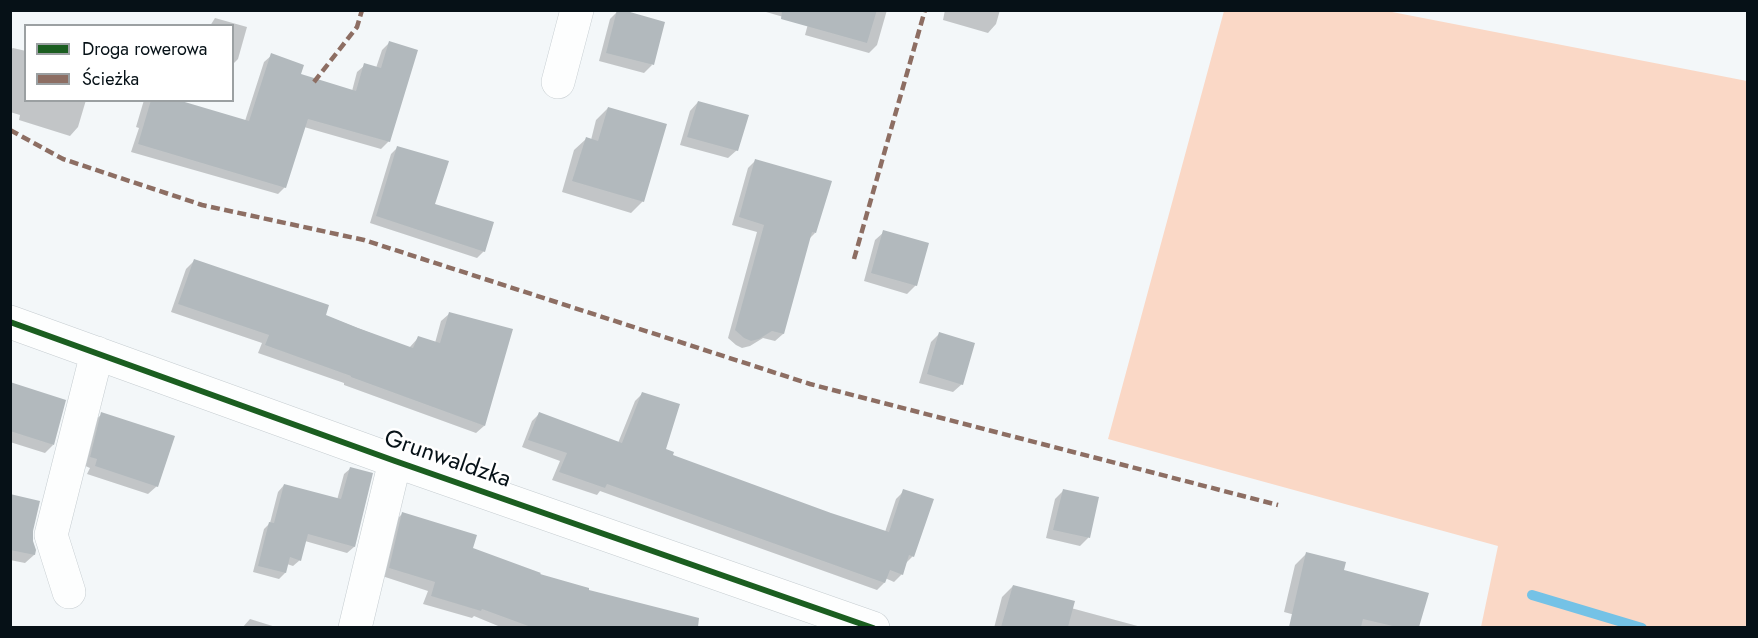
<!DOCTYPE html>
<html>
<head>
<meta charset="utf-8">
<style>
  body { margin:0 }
  #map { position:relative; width:1758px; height:638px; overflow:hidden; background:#f3f7f9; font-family:Jost,sans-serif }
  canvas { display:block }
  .frame { position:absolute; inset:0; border:12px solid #061117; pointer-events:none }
  .legend { position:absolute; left:24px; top:24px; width:210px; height:78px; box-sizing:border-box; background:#fff; border:2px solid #9ba0a2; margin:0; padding:8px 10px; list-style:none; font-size:18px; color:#061117 }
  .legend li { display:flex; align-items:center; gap:12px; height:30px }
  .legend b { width:30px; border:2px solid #9ba0a2 }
</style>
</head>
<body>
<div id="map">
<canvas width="1758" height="638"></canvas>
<div class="frame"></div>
<ul class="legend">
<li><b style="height:8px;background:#1b5e20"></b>Droga rowerowa</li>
<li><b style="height:8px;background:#8d6e63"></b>Ścieżka</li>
</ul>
</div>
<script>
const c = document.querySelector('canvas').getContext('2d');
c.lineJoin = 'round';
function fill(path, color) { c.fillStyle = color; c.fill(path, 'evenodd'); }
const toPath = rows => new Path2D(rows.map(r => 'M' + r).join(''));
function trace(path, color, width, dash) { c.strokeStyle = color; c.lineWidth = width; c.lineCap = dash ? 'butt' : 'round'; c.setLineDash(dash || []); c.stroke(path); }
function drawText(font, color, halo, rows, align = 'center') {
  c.font = font + ' Jost,sans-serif'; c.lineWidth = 5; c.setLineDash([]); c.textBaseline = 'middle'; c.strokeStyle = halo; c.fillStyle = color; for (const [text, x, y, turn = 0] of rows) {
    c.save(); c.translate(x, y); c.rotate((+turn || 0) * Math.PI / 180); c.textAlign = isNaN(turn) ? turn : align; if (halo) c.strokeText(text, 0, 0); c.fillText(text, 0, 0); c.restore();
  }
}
fill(toPath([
  [1224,11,1387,11,1747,81,1747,627,1481,627,1498,546,1108,439]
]), '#fad8c6');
fill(toPath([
  [759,10,887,10,877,45,869,53,805,35,808,24],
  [945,10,1000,10,996,24,988,33,943,20],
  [618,11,652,65,644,73,599,61,610,19],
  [215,18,247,27,238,59,234,63,232,63,232,26,210,26],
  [389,43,389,141,381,149,304,127,285,187,278,194,131,152,139,128,136,127,144,100,172,100,245,121,264,62,272,55,299,75,352,91,357,72,365,65,376,68,382,50],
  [13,48,26,51,26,100,86,100,78,127,70,136,19,120,20,115,10,112,10,50],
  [698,102,737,150,728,158,680,145,690,111],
  [608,108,643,201,631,213,562,192,574,150,586,139,591,140,596,120],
  [398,147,433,205,484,251,477,258,370,223,391,154],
  [756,160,815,233,809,239,783,334,775,341,763,338,750,346,742,348,736,345,728,338,757,232,732,225,748,168],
  [884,232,916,285,907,294,864,281,875,240],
  [194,261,324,315,409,348,418,338,435,343,441,321,449,314,484,426,476,433,344,385,344,383,258,353,262,343,171,312,186,269],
  [939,334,962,384,953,392,919,383,931,342],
  [10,383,53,445,45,453,10,442],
  [643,393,664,450,671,456,831,514,885,532,896,499,904,491,913,556,905,564,902,574,894,582,885,578,884,583,877,590,600,491,597,495,552,480,560,461,522,447,532,421,539,414,618,443,635,401],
  [102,414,157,486,148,494,87,474,90,468,83,465,93,422],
  [351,468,354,547,347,553,305,541,300,560,293,566,287,564,285,573,279,579,253,572,264,529,270,523,278,492,284,485,337,500,344,474],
  [1063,491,1097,499,1088,538,1080,546,1046,538,1055,499],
  [10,496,31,531,34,555,25,563,10,560],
  [403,513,471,549,539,574,587,591,698,619,696,628,503,628,474,616,472,618,423,604,428,591,382,576,394,522],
  [1306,554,1342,571,1427,594,1418,628,1343,628,1284,612,1295,565],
  [1013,586,1071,608,1145,628,994,628,1002,597],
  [250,619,279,628,242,628]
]), '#0003');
trace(toPath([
  [1532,595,1642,628]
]), '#74c2e6', 10);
fill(toPath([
  [617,10,623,10,665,22,654,65,606,53],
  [782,10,877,10,867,43,781,19],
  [389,41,418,50,390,142,308,119,286,188,138,144,151,100,178,100,249,121,271,53,304,65,301,74,356,91,364,63,381,68],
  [698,101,749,115,738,151,687,137],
  [608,107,667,124,644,202,572,181,586,137,598,141],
  [397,146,449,161,435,204,494,222,485,252,376,216],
  [755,159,832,181,816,233,812,232,784,334,772,331,759,339,751,341,744,338,735,330,764,225,739,217],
  [883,230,929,243,917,286,871,273],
  [194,259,329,305,326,315,358,328,413,348,418,336,440,343,449,312,513,329,485,426,351,377,351,376,265,345,269,335,178,304],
  [939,332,975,343,963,385,927,374],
  [10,382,66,400,54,445,10,431],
  [642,392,680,404,666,449,674,452,673,455,831,513,889,532,903,489,934,499,914,557,909,555,903,575,890,570,885,583,607,484,605,488,559,472,567,453,528,440,539,412,622,443],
  [101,412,175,436,158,487,95,466,97,459,90,457],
  [350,467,373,473,355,547,308,534,301,561,290,557,286,573,258,566,269,522,274,523,284,484,341,499],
  [1063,489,1099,497,1090,538,1053,530],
  [10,494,40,501,33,531,33,541,36,550,35,555,10,550],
  [402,512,477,535,473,548,541,573,540,574,589,588,589,590,699,618,698,627,531,627,482,609,481,611,431,596,435,582,389,568],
  [1306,552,1346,562,1344,570,1429,593,1419,627,1397,627,1363,619,1361,627,1289,627],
  [1013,585,1075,601,1068,627,1001,627]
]), '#b2b9bd');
const minor = toPath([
  [558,82,577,10],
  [10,322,395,461,873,628],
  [69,592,51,535,97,353],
  [355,628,395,461]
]);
trace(minor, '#c6cdd1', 34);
trace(minor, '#fdfefe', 33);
trace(toPath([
  [314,82,357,27,362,10],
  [10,130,63,159,202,205,364,240,810,384,1278,505],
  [854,259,925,10]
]), '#8d6e63', 4.5, [9, 4.5]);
trace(toPath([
  [10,322,395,461,873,628]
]), '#1b5e20', 6);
drawText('24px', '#061117', '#fff', [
  ["Grunwaldzka",447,460,19]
]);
</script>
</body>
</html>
